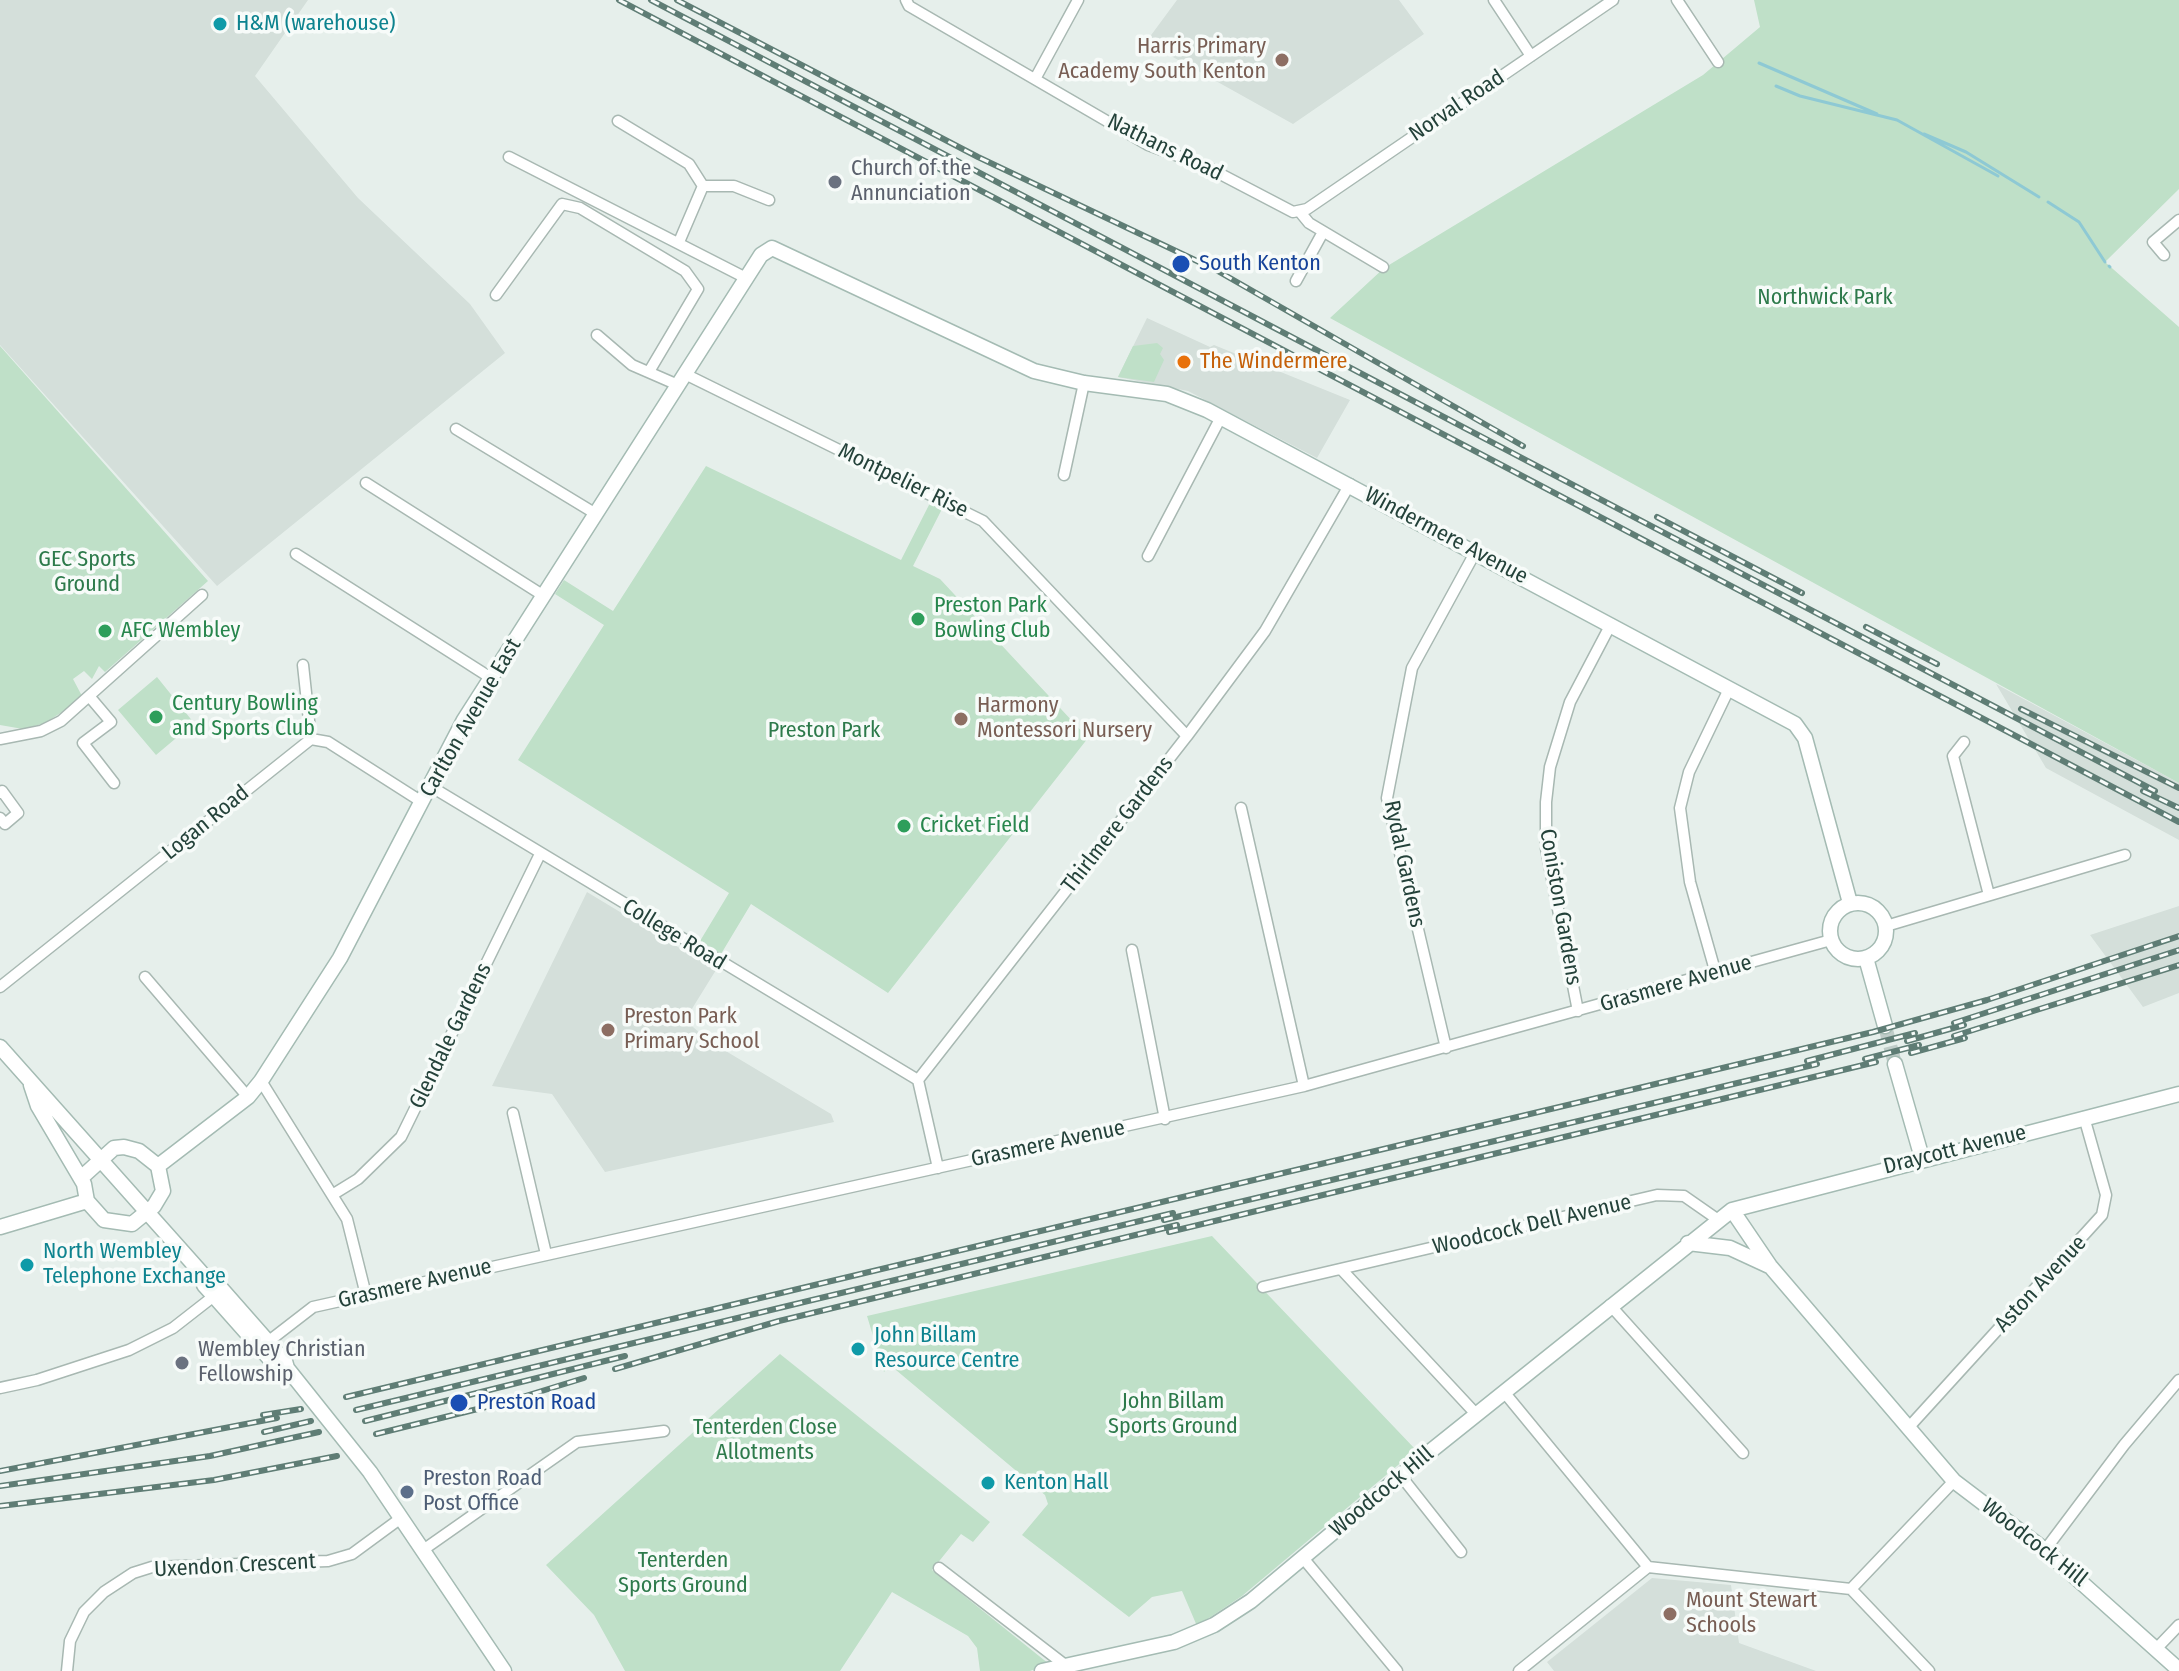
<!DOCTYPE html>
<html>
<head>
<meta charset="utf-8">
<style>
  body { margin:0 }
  canvas { display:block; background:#e6efeb }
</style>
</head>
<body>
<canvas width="2179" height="1671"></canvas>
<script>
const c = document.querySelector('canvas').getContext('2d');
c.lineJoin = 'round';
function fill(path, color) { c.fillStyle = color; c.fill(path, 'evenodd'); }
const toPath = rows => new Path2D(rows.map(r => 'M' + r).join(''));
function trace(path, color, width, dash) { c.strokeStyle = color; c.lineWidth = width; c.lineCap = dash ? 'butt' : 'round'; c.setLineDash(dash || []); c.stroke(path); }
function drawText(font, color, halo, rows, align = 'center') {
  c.font = font + ' "Fira Sans Condensed",sans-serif'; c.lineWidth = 7; c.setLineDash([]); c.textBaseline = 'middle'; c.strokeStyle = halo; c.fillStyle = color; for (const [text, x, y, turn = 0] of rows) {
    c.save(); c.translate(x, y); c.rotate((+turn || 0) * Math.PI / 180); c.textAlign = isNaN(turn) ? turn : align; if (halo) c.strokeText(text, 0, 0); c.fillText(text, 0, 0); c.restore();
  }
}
fill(toPath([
  [0,0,308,0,255,76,358,198,470,304,505,353,217,586,0,345],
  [1177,0,1399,0,1424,34,1293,124,1146,42],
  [1147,318,1210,347,1214,345,1350,400,1317,458,1188,391,1118,377],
  [1996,684,2179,783,2179,840,2046,768],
  [587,892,716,970,685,1020,709,1041,831,1114,834,1122,605,1172,552,1094,492,1086],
  [2179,906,2179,993,2143,1007,2090,935],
  [1652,1578,1731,1585,1739,1643,1816,1671,1554,1671,1547,1662]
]), '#d4dfda');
fill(toPath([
  [1754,0,2179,0,2179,189,2105,262,2179,327,2179,783,1330,318,1384,268,1703,75,1760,27],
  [1157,343,1163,348,1160,354,1164,360,1154,382,1118,377,1133,346],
  [0,346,208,581,105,672,99,666,92,679,84,671,73,679,82,696,68,708,45,723,23,729,0,725],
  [706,466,901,560,930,503,942,509,913,566,940,579,1088,738,888,993,751,904,721,954,700,941,729,893,518,760,604,625,555,594,564,580,613,611],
  [157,677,194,723,156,755,118,710],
  [1212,1236,1416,1450,1242,1596,1197,1626,1182,1591,1152,1597,1129,1617,1022,1535,1048,1504,1045,1495,890,1365,884,1372,867,1316],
  [780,1354,990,1522,973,1542,961,1534,932,1570,1049,1664,1030,1671,980,1671,977,1648,968,1636,892,1592,840,1671,625,1671,594,1615,546,1565]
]), '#bfe0c8');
trace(toPath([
  [1759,63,1877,114],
  [1776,86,1800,96,1897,120,1998,176],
  [1924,134,1966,152,2039,197],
  [2048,202,2079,222,2105,262],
  [2109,266,2110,267]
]), '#8ec9d4', 3);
trace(toPath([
  [1885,1026,1895,1064]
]), '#bfccc8', 14, [14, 7]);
const street = toPath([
  [906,0,909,6,1148,145,1205,166,1293,212,1307,209,1613,0],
  [1494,0,1531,56],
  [1677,0,1718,62],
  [1035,79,1078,0],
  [618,121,689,164,703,186,679,242],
  [509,157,746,278],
  [703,186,734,186,769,200],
  [1300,212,1309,223,1383,267],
  [2164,255,2153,242,2179,220],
  [1296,281,1323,232],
  [496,295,562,204,580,208,685,271,698,289,650,370],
  [597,335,632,365,678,385],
  [685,374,983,521,1187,736],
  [456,429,596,514],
  [1064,475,1084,383],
  [366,483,544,596],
  [296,554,491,678],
  [1148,556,1221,417],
  [303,665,311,739],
  [89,696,111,722,83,743,114,783],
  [0,739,41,731,61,721,202,595],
  [1964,742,1953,756,1989,895],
  [430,786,918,1080],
  [0,793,2,791,18,813,5,824,0,818],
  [1241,808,1304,1086],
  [1886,926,2125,855],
  [1132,950,1165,1119],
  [1716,974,1690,882,1680,808,1689,772,1729,689],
  [145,977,248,1097],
  [0,987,311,739,328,742,422,802],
  [1578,1011,1546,848,1546,802,1550,767,1570,702,1611,624],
  [1446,1048,1387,798,1412,668,1476,551],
  [261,1081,347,1219,366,1295],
  [513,1113,546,1254],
  [938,1168,918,1080,1187,736,1265,631,1350,484],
  [332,1195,358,1179,401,1137,540,854],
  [1342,1270,1476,1414],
  [1263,1287,1657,1195,1684,1196,1717,1219],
  [1610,1305,1743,1453],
  [269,1341,313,1307,1304,1086,1831,940],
  [0,1388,37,1380,129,1350,173,1328,214,1296],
  [1504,1392,1648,1567],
  [1909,1427,2102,1215,2106,1195,2084,1117],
  [1401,1476,1461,1552],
  [423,1550,577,1442,664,1431],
  [2045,1550,2124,1445,2179,1380],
  [1303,1558,1397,1671],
  [939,1568,1065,1665],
  [1851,1589,1929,1671],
  [2157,1648,2179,1625],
  [67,1671,70,1641,84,1612,104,1592,133,1573,152,1567,328,1561,352,1554,401,1518],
  [1519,1671,1648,1567,1851,1589,1954,1481]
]);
const secondary = toPath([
  '1830 931a28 28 0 1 1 56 0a28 28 0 1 1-56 0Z',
  [1866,958,1885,1026],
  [0,1047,205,1277,212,1278,285,1361,287,1368,370,1472,504,1671],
  [1895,1064,1922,1158],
  [31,1085,38,1106,84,1184,87,1201,104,1220,132,1224,154,1206,163,1191,158,1166,139,1151,124,1147,114,1148,81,1178],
  [158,1166,248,1097,261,1081,340,958,464,720,761,255,772,248,1034,371,1084,383,1167,394,1207,410,1795,724,1805,738,1850,903],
  [1732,1210,1770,1266,1954,1481,2045,1550,2179,1670],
  [0,1227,87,1201],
  [1688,1243,1730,1248,1769,1266],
  [205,1277,204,1285,214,1296,278,1368,287,1368],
  [1042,1671,1174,1642,1214,1625,1251,1601,1422,1458,1732,1210,2179,1094]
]);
trace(street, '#a8b8b2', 13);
trace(secondary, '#a4bbb3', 17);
trace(street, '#fff', 10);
trace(secondary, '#fff', 14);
const rail = toPath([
  [619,0,2179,822],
  [651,0,2155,791],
  [677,0,978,157,1216,270,1523,446],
  [1657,517,1802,593],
  [1866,627,1937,664],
  [2021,709,2179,788],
  [2143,791,2179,808],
  [1954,1023,2179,950],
  [1954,1036,2179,965],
  [1907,1041,1964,1025],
  [1911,1053,1965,1038],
  [1865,1059,1919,1045],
  [1807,1061,1915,1033],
  [1164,1220,1817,1064],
  [1169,1232,1876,1062],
  [615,1369,779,1321,1177,1225],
  [346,1397,1873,1032,1987,1000,2179,936],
  [356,1410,1173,1213],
  [263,1415,301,1409],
  [365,1421,625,1356],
  [264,1432,311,1421],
  [376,1434,506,1402,584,1378],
  [0,1471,277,1418],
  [0,1486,210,1456,319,1432],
  [0,1506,214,1480,337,1456]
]);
trace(rail, '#5f7d75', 6);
trace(rail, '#f7fbf9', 3, [9]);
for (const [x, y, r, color] of [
  [220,24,8,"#0f9aa8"],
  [1282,60,8,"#8d6e63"],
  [835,182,8,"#6b7280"],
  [1181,264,10,"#1a4fb4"],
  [1184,362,8,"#e8710a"],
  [918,619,8,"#2e9e5b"],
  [105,631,8,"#2e9e5b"],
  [156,717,8,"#2e9e5b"],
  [961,719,8,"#8d6e63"],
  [904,826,8,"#2e9e5b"],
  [608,1030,8,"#8d6e63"],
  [27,1265,8,"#0f9aa8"],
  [858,1349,8,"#0f9aa8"],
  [182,1363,8,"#6b7280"],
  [459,1403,10,"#1a4fb4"],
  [988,1483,8,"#0f9aa8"],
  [407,1492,8,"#5c6f8a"],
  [1670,1614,8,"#8d6e63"]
]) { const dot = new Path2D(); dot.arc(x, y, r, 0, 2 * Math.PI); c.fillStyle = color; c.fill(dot); trace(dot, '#f7fbf9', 3); }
drawText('22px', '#0d838f', '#f7fbf9', [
  ["H&M (warehouse)",236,24],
  ["North Wembley",43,1252],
  ["Telephone Exchange",43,1277],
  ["John Billam",874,1336],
  ["Resource Centre",874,1361],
  ["Kenton Hall",1004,1483]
], 'left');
drawText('22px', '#785e54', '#f7fbf9', [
  ["Harris Primary",1266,47,"right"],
  ["Academy South Kenton",1266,72,"right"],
  ["Harmony",977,706],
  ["Montessori Nursery",977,731],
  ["Preston Park",624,1017],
  ["Primary School",624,1042],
  ["Mount Stewart",1686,1601],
  ["Schools",1686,1626]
], 'left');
drawText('22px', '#24423a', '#f7fbf9', [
  ["Norval Road",1457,106,-34],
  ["Nathans Road",1165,148,26],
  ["Montpelier Rise",903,481,26],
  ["Windermere Avenue",1446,536,28],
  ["Carlton Avenue East",471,718,-60],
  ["Logan Road",206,823,-39],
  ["Thirlmere Gardens",1118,825,-52],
  ["Rydal Gardens",1404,864,78],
  ["Coniston Gardens",1560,907,80],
  ["College Road",674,935,31],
  ["Grasmere Avenue",1676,984,-16],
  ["Glendale Gardens",451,1036,-64],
  ["Grasmere Avenue",1048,1144,-12],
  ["Draycott Avenue",1955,1150,-14],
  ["Woodcock Dell Avenue",1532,1225,-13],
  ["Grasmere Avenue",415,1284,-13],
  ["Aston Avenue",2041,1284,-47],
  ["Woodcock Hill",1382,1492,-40],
  ["Woodcock Hill",2034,1543,38],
  ["Uxendon Crescent",235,1566,-3]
]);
drawText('22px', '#5b616d', '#f7fbf9', [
  ["Church of the",851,169],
  ["Annunciation",851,194],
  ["Wembley Christian",198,1350],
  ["Fellowship",198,1375]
], 'left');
drawText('22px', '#164399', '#f7fbf9', [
  ["South Kenton",1199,264],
  ["Preston Road",477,1403]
], 'left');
drawText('22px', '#2d7a4b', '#f7fbf9', [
  ["Northwick Park",1825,298],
  ["GEC Sports",87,560],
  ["Ground",87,585],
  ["Preston Park",824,731],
  ["John Billam",1173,1402],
  ["Sports Ground",1173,1427],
  ["Tenterden Close",765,1428],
  ["Allotments",765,1453],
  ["Tenterden",683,1561],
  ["Sports Ground",683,1586]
]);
drawText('22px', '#c56008', '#f7fbf9', [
  ["The Windermere",1200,362]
], 'left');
drawText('22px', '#27864d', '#f7fbf9', [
  ["Preston Park",934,606],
  ["Bowling Club",934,631],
  ["AFC Wembley",121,631],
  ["Century Bowling",172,704],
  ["and Sports Club",172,729],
  ["Cricket Field",920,826]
], 'left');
drawText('22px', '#4e5e75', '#f7fbf9', [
  ["Preston Road",423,1479],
  ["Post Office",423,1504]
], 'left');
</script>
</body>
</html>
